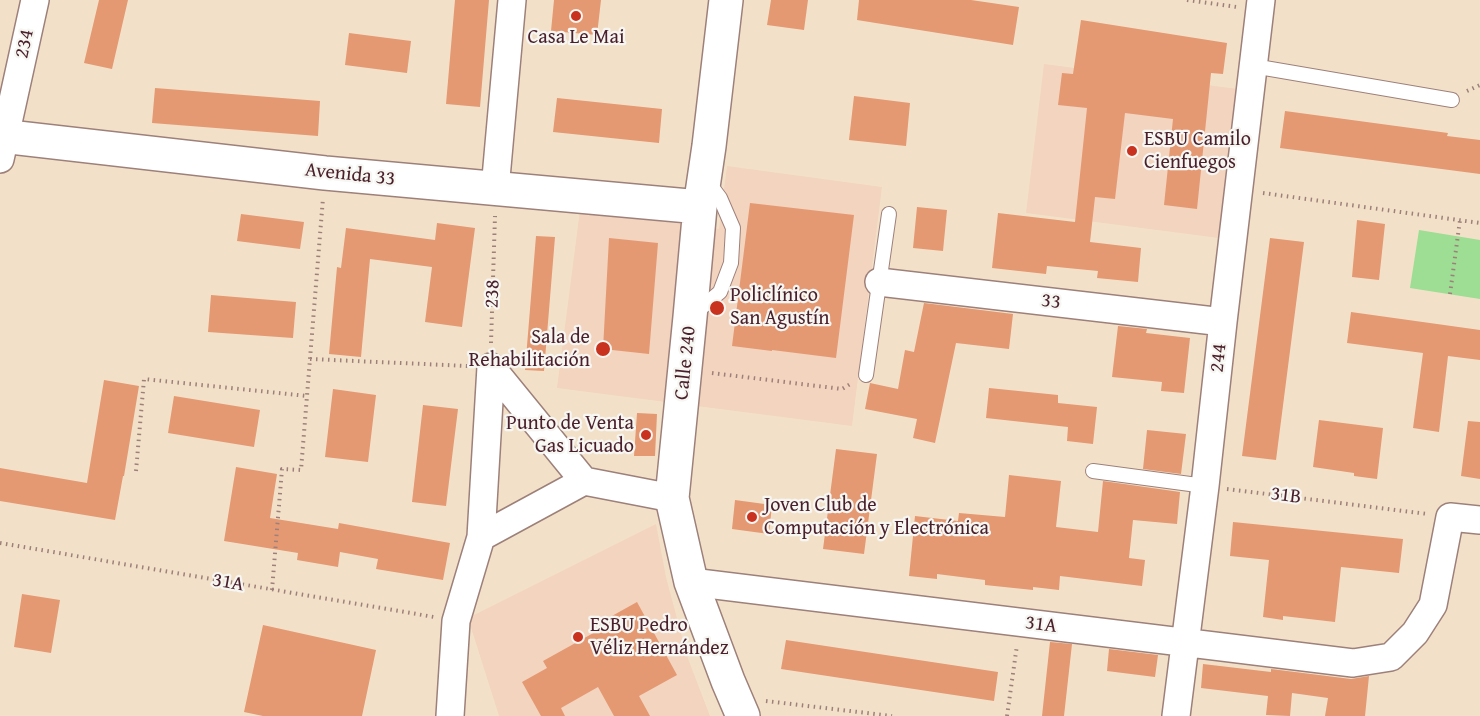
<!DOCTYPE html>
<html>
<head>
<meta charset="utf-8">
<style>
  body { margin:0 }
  canvas { display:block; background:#f2e1c8 }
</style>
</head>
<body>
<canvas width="1480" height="716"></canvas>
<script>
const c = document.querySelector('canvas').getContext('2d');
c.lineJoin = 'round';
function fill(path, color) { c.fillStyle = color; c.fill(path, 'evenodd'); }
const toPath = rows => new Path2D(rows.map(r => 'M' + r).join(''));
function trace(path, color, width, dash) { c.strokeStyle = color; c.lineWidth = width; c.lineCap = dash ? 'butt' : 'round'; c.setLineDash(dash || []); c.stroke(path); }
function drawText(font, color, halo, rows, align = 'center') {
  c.font = font + ' "Gentium Book Plus",serif'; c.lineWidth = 4.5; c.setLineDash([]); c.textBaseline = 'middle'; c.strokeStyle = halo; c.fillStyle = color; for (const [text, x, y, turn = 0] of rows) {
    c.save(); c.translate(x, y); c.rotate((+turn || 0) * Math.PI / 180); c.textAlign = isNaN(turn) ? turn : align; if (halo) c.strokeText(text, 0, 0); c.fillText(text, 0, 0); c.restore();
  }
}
fill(toPath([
  [1044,64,1238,89,1219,238,1026,213],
  [727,166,882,187,852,426,557,388,580,210,719,229],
  [656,524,666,577,687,656,710,716,499,716,468,618]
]), '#f3d4bf');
fill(toPath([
  [1419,230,1480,240,1480,299,1410,288]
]), '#9dde94');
fill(toPath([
  [99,0,128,0,112,69,84,63],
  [455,0,489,0,480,107,446,104],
  [554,0,601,0,597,35,551,31],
  [771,0,808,0,804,30,767,25],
  [859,0,971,0,1019,7,1013,45,857,20],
  [1081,20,1227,43,1223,74,1211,73,1197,209,1164,205,1173,119,1125,113,1115,199,1095,197,1090,242,1141,248,1138,282,1097,278,1098,271,1047,266,1046,274,992,268,998,213,1075,222,1087,108,1058,105,1062,73,1073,74],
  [349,33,411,41,407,73,345,65],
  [155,88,320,101,318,136,152,123],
  [854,96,910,103,906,146,849,140],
  [557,98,662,109,659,143,553,132],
  [1285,111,1448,133,1447,136,1480,140,1480,174,1280,148],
  [750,203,854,215,836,358,772,350,772,351,732,346],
  [917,207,947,210,943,251,913,248],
  [241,214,304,222,300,249,237,241],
  [1357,220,1385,224,1379,280,1352,277],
  [437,223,475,228,462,327,425,322,432,267,370,259,361,357,329,354,337,267,341,268,346,228,435,240],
  [536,236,555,237,544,371,525,370],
  [609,238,658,243,649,354,603,349],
  [1270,238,1304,242,1276,460,1242,456],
  [211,295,296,302,293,338,208,332],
  [924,303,1013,314,1009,349,956,343,935,443,913,438,917,419,865,409,870,383,898,389,905,350,914,352],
  [1351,312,1480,330,1480,360,1448,356,1439,432,1413,428,1423,353,1347,343],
  [1118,326,1147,329,1146,333,1190,338,1184,393,1161,391,1162,382,1112,377],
  [104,380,139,386,124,476,123,476,115,520,0,501,0,468,87,483],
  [989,388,1058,395,1058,403,1097,407,1093,444,1067,441,1068,427,986,418],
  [333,389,376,395,368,462,325,457],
  [174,396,260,410,254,447,168,433],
  [423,405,458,409,446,506,412,502],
  [637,413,657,414,655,456,634,456],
  [1319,420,1383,428,1377,479,1354,476,1354,473,1313,467],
  [1468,421,1480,422,1480,479,1461,476],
  [1147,430,1186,434,1181,474,1143,469],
  [836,449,877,454,864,554,823,549],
  [236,467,277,474,270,518,338,529,339,523,450,543,443,580,376,569,378,559,340,552,338,567,297,560,298,553,224,541],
  [1009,475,1061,481,1056,527,1098,532,1103,481,1180,492,1177,524,1133,520,1129,558,1145,560,1142,586,1060,576,1059,590,1033,587,1033,590,985,585,985,580,937,574,937,579,909,576,915,516,958,521,959,513,1005,517],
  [735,500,772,505,769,534,732,529],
  [1233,522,1403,539,1399,573,1341,567,1335,622,1283,616,1283,620,1263,617,1269,560,1230,556],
  [22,594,60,600,51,653,14,647],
  [637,602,677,675,639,696,650,716,614,716,598,687,561,708,565,716,541,716,522,682,547,668,543,661,606,626,603,621],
  [263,625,376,650,362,716,263,716,244,712],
  [786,640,998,672,994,701,781,669],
  [1050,642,1072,644,1064,716,1042,716],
  [1109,649,1158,655,1155,677,1107,671],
  [1203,664,1271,672,1271,669,1351,679,1369,676,1365,716,1325,716,1328,698,1292,693,1290,716,1266,715,1268,696,1201,688]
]), '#e49973');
const lane = toPath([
  [1253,66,1452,100],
  [694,314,720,292,731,263,733,228,720,198,708,182],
  [866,375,889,214],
  [1093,471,1205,486]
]);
const street = toPath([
  [0,159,35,0],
  [495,189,512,0],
  [879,282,1223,322],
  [584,481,672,498],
  [481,537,584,481,491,367],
  [691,582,1353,663,1391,657,1415,633,1433,605,1450,517,1480,520],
  [450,716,456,621,481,537,491,367],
  [1176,716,1205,486,1223,322,1261,0]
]);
const secondary = toPath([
  [726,0,709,146,700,207,690,317,672,498,691,582,728,681,743,716],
  [0,136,325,173,700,207]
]);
trace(lane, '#9e807a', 16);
trace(street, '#9e807a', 30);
trace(secondary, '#9e807a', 36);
trace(toPath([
  [1187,0,1237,7],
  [1467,91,1480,85],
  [1263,193,1480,223],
  [1450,294,1460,220],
  [491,343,495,216],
  [310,359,468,366],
  [712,373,842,389,852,383],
  [136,471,144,379,307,396],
  [1227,489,1428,514],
  [0,543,434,617],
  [272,590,282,469,301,470,323,198],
  [766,701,892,716],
  [1007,716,1017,645]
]), '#9e807a', 4, [1.5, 4.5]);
trace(lane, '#fff', 14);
trace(street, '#fff', 27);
trace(secondary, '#fff', 33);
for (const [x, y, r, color] of [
  [576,16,6,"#c8321e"],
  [1132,151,6,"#c8321e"],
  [717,308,8,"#c8321e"],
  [603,349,8,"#c8321e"],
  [646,435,6,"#c8321e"],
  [752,517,6,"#c8321e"],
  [578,637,6,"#c8321e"]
]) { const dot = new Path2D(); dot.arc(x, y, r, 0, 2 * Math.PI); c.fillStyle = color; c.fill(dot); trace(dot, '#f6f6f2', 2); }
drawText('20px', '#4a1f2b', '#f6f6f2', [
  ["Casa Le Mai",576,38,"center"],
  ["ESBU Camilo",1144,140],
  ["Cienfuegos",1144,163],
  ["Policlínico",730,296],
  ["San Agustín",730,319],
  ["Sala de",590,338,"right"],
  ["Rehabilitación",590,361,"right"],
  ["Punto de Venta",634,424,"right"],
  ["Gas Licuado",634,447,"right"],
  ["Joven Club de",764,506],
  ["Computación y Electrónica",764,529],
  ["ESBU Pedro",590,626],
  ["Véliz Hernández",590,649]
], 'left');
drawText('20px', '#4a1f2b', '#f6f6f2', [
  ["234",25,44,-78],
  ["Avenida 33",350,175,6],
  ["238",493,294,-88],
  ["33",1051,302,7],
  ["244",1219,358,-84],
  ["Calle 240",686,363,-84],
  ["31B",1286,496,7],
  ["31A",228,583,10],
  ["31A",1041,625,7]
]);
</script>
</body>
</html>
